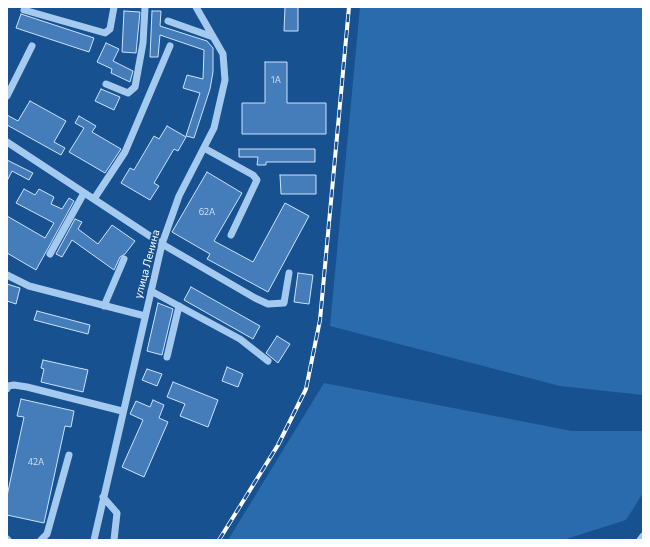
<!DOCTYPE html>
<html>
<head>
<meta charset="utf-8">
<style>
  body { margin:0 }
  #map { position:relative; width:650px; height:547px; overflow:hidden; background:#175190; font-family:Commissioner,sans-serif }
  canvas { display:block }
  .frame { position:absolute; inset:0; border:8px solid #fff; pointer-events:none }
</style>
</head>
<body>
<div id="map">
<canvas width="650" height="547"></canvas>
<div class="frame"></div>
</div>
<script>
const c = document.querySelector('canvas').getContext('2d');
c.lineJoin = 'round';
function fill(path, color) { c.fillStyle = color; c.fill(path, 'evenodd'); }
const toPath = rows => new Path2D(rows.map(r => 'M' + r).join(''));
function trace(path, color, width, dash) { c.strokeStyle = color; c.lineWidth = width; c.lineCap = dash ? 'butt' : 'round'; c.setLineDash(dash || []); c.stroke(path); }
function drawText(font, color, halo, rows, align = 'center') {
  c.font = font + ' Commissioner,sans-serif'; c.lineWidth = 4; c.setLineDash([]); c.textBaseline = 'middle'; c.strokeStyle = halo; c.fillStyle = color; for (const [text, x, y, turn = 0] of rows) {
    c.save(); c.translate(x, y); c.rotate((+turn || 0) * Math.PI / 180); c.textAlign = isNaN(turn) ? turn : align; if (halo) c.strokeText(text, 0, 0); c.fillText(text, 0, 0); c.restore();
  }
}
fill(toPath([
  [360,7,643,7,643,395,560,386,330,326],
  [324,383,572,431,643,431,643,493,626,520,563,540,228,540]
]), '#2a6bae');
const building = toPath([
  [285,7,298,7,298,31,284,31,285,7],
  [124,11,140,12,136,53,122,52,124,11],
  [152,11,161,11,160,26,207,41,213,48,213,72,210,89,194,138,186,136,200,93,183,88,187,75,203,79,204,50,160,35,158,57,150,57,152,11],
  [21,14,94,38,89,52,16,28,21,14],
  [106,43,119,49,113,61,133,71,130,82,111,73,112,69,97,62,106,43],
  [265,62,287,62,287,103,326,103,326,134,242,134,242,103,265,103,265,62],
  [101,89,120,97,114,110,95,101,101,89],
  [30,101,66,121,54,142,65,148,61,155,7,125,7,115,18,121,30,101],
  [79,116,96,126,92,132,121,149,105,173,69,152,84,128,75,123,79,116],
  [167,126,186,137,178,151,174,149,154,183,159,186,150,200,121,183,130,168,134,170,154,136,159,139,167,126],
  [239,149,315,149,315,162,266,162,266,165,257,165,258,157,239,157,239,149],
  [7,160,33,173,29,180,12,171,7,181,7,160],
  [207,172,242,193,214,241,253,262,285,203,309,216,268,292,207,259,210,254,172,232,207,172],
  [280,175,316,175,316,194,281,194,280,175],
  [24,189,35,195,39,189,54,197,51,204,62,209,69,198,74,201,36,270,7,253,7,216,45,238,54,223,16,203,24,189],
  [75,219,82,222,78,229,98,244,112,225,135,241,125,254,120,257,114,270,72,240,62,257,56,254,75,219],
  [298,273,313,275,309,304,294,302,298,273],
  [7,284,20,288,16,304,7,301,7,284],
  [191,287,260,326,253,339,184,300,191,287],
  [158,303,173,309,162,355,147,351,158,303],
  [37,311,90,325,88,334,34,320,37,311],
  [277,336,290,344,278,363,266,353,277,336],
  [43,360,88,370,83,392,41,382,44,369,41,368,43,360],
  [227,367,243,374,238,387,222,381,227,367],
  [147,369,162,374,157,386,142,380,147,369],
  [173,382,218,400,208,427,180,416,185,404,167,397,173,382],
  [21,399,74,411,71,427,65,426,44,523,7,515,7,496,24,417,17,416,21,399],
  [153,400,164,405,159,418,168,422,144,477,122,467,143,420,130,414,136,401,150,407,153,400]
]);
fill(building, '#447db9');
trace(building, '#cbe3fb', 1);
trace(toPath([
  [24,10,105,33,110,29,114,7],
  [168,21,213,37],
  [106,84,128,93,135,87,143,43,145,7],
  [7,96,32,46],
  [7,142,162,244,255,298,268,304,284,303,289,273],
  [204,148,253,175,257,180,231,235],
  [94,199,125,152,170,46],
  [50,254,84,193],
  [7,275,29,286,145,316],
  [151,291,240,339,268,361],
  [104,306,124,259],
  [167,357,179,306],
  [7,389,8,386,14,385,27,387,122,411],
  [103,497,117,513,114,540],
  [7,539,8,540],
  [41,540,47,534,69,455],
  [94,540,162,244,179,196,214,128,225,80,223,54,196,7],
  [640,540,643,536]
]), '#a5caf0', 7);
const rail = toPath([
  [219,540,278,445,306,389,320,320,349,7]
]);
trace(rail, '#fff', 4);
trace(rail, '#175190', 2.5, [8]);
drawText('9px', '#d0deee', null, [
  ["1А",276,80],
  ["62А",207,212],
  ["42А",36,462]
]);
drawText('11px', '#fff', '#175190', [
  ["улица Ленина",147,264,-75]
]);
</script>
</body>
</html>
